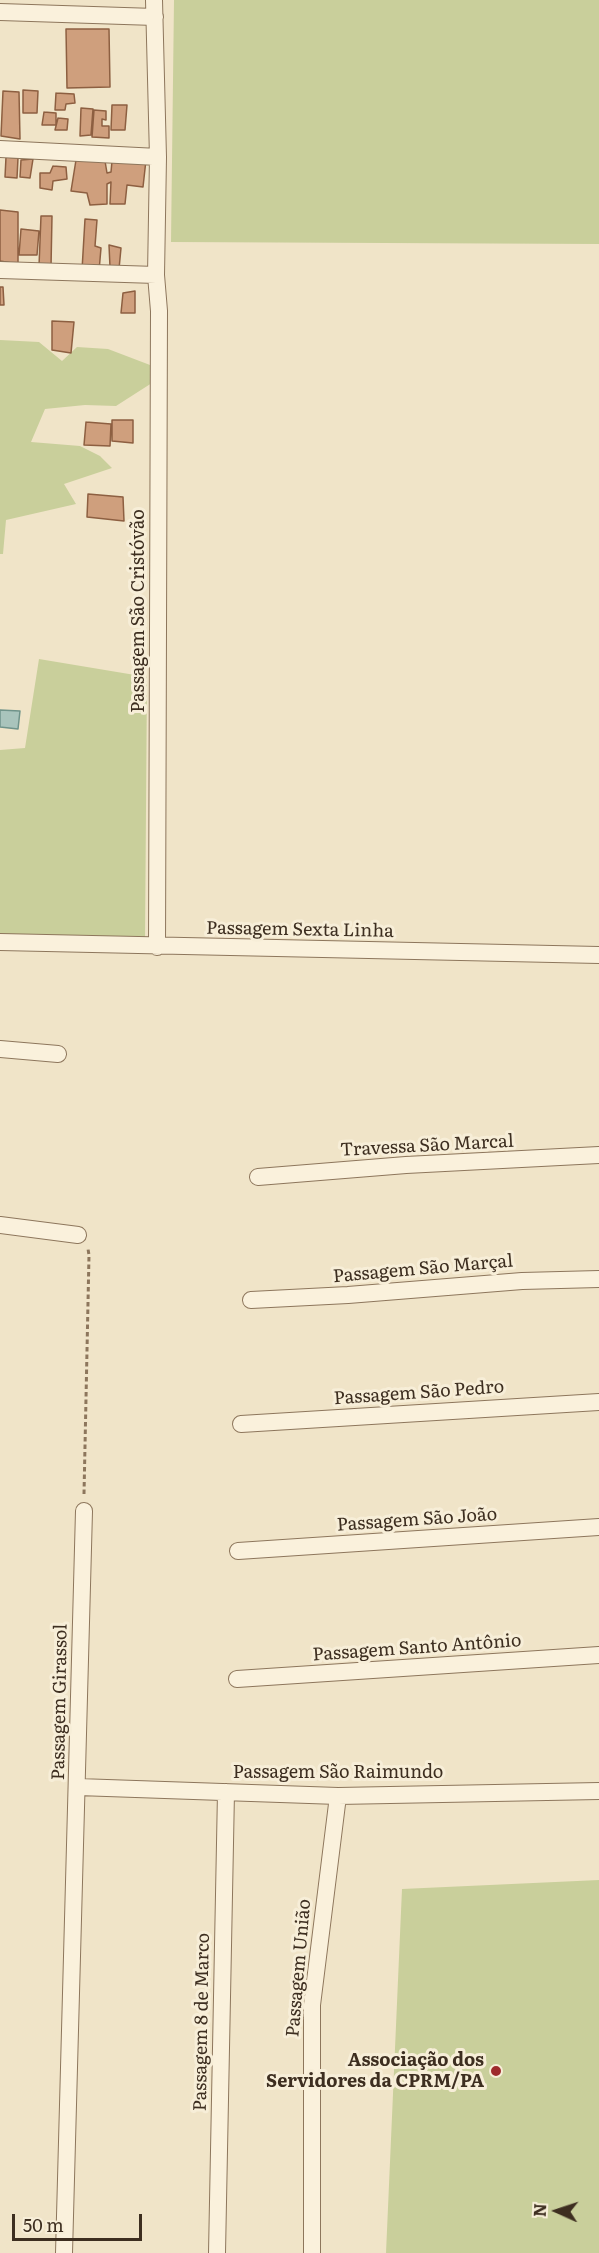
<!DOCTYPE html>
<html>
<head>
<meta charset="utf-8">
<style>
  body { margin:0 }
  #map { position:relative; width:599px; height:2253px; overflow:hidden; background:#f0e4c8; font-family:Literata,serif }
  canvas { display:block }
  .north { position:absolute; left:527px; top:2181px; width:60px; height:60px; -webkit-text-stroke:4px #f7eed8; paint-order:stroke; rotate:273deg; font-size:16px; font-weight:700; line-height:24px; text-align:center; color:#3d2e20 }
  .north::after { content:''; display:block; margin:auto; width:21px; height:27px; background:#3d2e20; clip-path:polygon(50% 0,100% 100%,50% 72%,0 100%) }
  .scale { position:absolute; left:12px; top:2214px; width:130px; height:27px; box-sizing:border-box; border:3px solid #3d2e20; border-top:0; padding-left:8px; font-size:18px; line-height:21px; white-space:nowrap; color:#3d2e20; -webkit-text-stroke:4px #f7eed8; paint-order:stroke }
</style>
</head>
<body>
<div id="map">
<canvas width="599" height="2253"></canvas>
<div class="north">N</div>
<div class="scale">50 m</div>
</div>
<script>
const c = document.querySelector('canvas').getContext('2d');
c.lineJoin = 'round';
function fill(path, color) { c.fillStyle = color; c.fill(path, 'evenodd'); }
const toPath = rows => new Path2D(rows.map(r => 'M' + r).join(''));
function trace(path, color, width, dash) { c.strokeStyle = color; c.lineWidth = width; c.lineCap = dash ? 'butt' : 'round'; c.setLineDash(dash || []); c.stroke(path); }
function drawText(font, color, halo, rows, align = 'center') {
  c.font = font + ' Literata,serif'; c.lineWidth = 6; c.setLineDash([]); c.textBaseline = 'middle'; c.strokeStyle = halo; c.fillStyle = color; for (const [text, x, y, turn = 0] of rows) {
    c.save(); c.translate(x, y); c.rotate((+turn || 0) * Math.PI / 180); c.textAlign = isNaN(turn) ? turn : align; if (halo) c.strokeText(text, 0, 0); c.fillText(text, 0, 0); c.restore();
  }
}
fill(toPath([
  [174,0,599,0,599,244,171,242],
  [0,340,39,342,62,361,77,347,108,349,150,365,155,381,116,406,85,405,45,409,31,442,80,446,100,456,112,468,64,484,76,504,6,520,3,554,0,554],
  [39,659,147,677,145,941,0,936,0,750,25,748],
  [599,1880,599,2253,386,2253,402,1889]
]), '#c9cf9b');
const water = toPath([
  [0,710,20,711,18,729,0,727,0,710]
]);
fill(water, '#a9c4bc');
trace(water, '#6f938a', 1.5);
const building = toPath([
  [66,29,109,29,110,87,67,88,66,29],
  [23,90,38,91,37,113,23,113,23,90],
  [3,91,19,92,20,139,1,136,3,91],
  [56,93,74,94,75,103,66,104,65,110,55,110,56,93],
  [112,105,127,105,125,130,111,130,112,105],
  [81,108,93,109,91,135,80,136,81,108],
  [94,110,106,111,106,120,102,119,102,126,109,126,109,138,92,137,94,110],
  [44,112,56,113,56,125,42,125,44,112],
  [58,118,68,119,67,130,55,130,58,118],
  [6,157,18,158,17,178,5,177,6,157],
  [33,159,30,178,20,177,21,160,33,159],
  [76,160,105,161,107,173,111,172,112,161,146,160,143,187,127,185,125,204,110,204,111,182,107,184,107,204,90,205,87,193,71,191,76,160],
  [53,166,66,167,67,179,53,181,52,190,40,188,40,173,50,173,53,166],
  [0,210,18,212,18,264,0,261,0,210],
  [41,216,52,216,51,267,39,266,41,216],
  [85,219,97,220,95,246,101,248,99,271,82,270,85,219],
  [21,229,39,231,37,255,19,255,21,229],
  [109,245,121,248,119,269,110,267,109,245],
  [0,287,3,287,4,305,0,305,0,287],
  [135,291,135,313,121,313,123,293,135,291],
  [52,321,74,322,71,353,52,350,52,321],
  [112,420,133,420,133,443,112,441,112,420],
  [86,422,111,424,110,446,84,445,86,422],
  [88,494,123,497,124,521,87,517,88,494]
]);
fill(building, '#cf9f7d');
trace(building, '#8d5f41', 1.5);
const minor = toPath([
  [154,0,158,157,156,275,159,311,157,947],
  [0,12,155,17],
  [0,149,158,157],
  [0,270,156,275],
  [0,942,599,955],
  [0,1049,58,1054],
  [258,1177,406,1165,599,1155],
  [0,1225,78,1235],
  [251,1300,348,1295,522,1281,599,1279],
  [241,1424,599,1402],
  [238,1551,599,1527],
  [237,1679,599,1655],
  [78,1787,338,1796,599,1791],
  [64,2253,84,1511],
  [217,2253,226,1792],
  [312,2253,312,2005,338,1796]
]);
trace(minor, '#8d765c', 18);
trace(toPath([
  [84,1494,89,1255,88,1249]
]), '#8d765c', 3, [4.5, 3]);
trace(minor, '#faf1dc', 16);
for (const [x, y, r, color] of [
  [496,2071,6,"#9e2a2b"]
]) { const dot = new Path2D(); dot.arc(x, y, r, 0, 2 * Math.PI); c.fillStyle = color; c.fill(dot); trace(dot, '#f7eed8', 2); }
drawText('18px', '#3d2e20', '#f7eed8', [
  ["Passagem São Cristóvão",139,611,-90],
  ["Passagem Sexta Linha",300,930,1],
  ["Travessa São Marcal",427,1146,-3],
  ["Passagem São Marçal",423,1269,-5],
  ["Passagem São Pedro",419,1393,-4],
  ["Passagem São João",417,1520,-4],
  ["Passagem Santo Antônio",417,1648,-4],
  ["Passagem Girassol",60,1702,-89],
  ["Passagem São Raimundo",338,1773],
  ["Passagem União",299,1968,-85],
  ["Passagem 8 de Marco",202,2022,-89]
]);
drawText('bold 18px', '#3d2e20', '#f7eed8', [
  ["Associação dos",484,2061],
  ["Servidores da CPRM/PA",484,2082]
], 'right');
</script>
</body>
</html>
